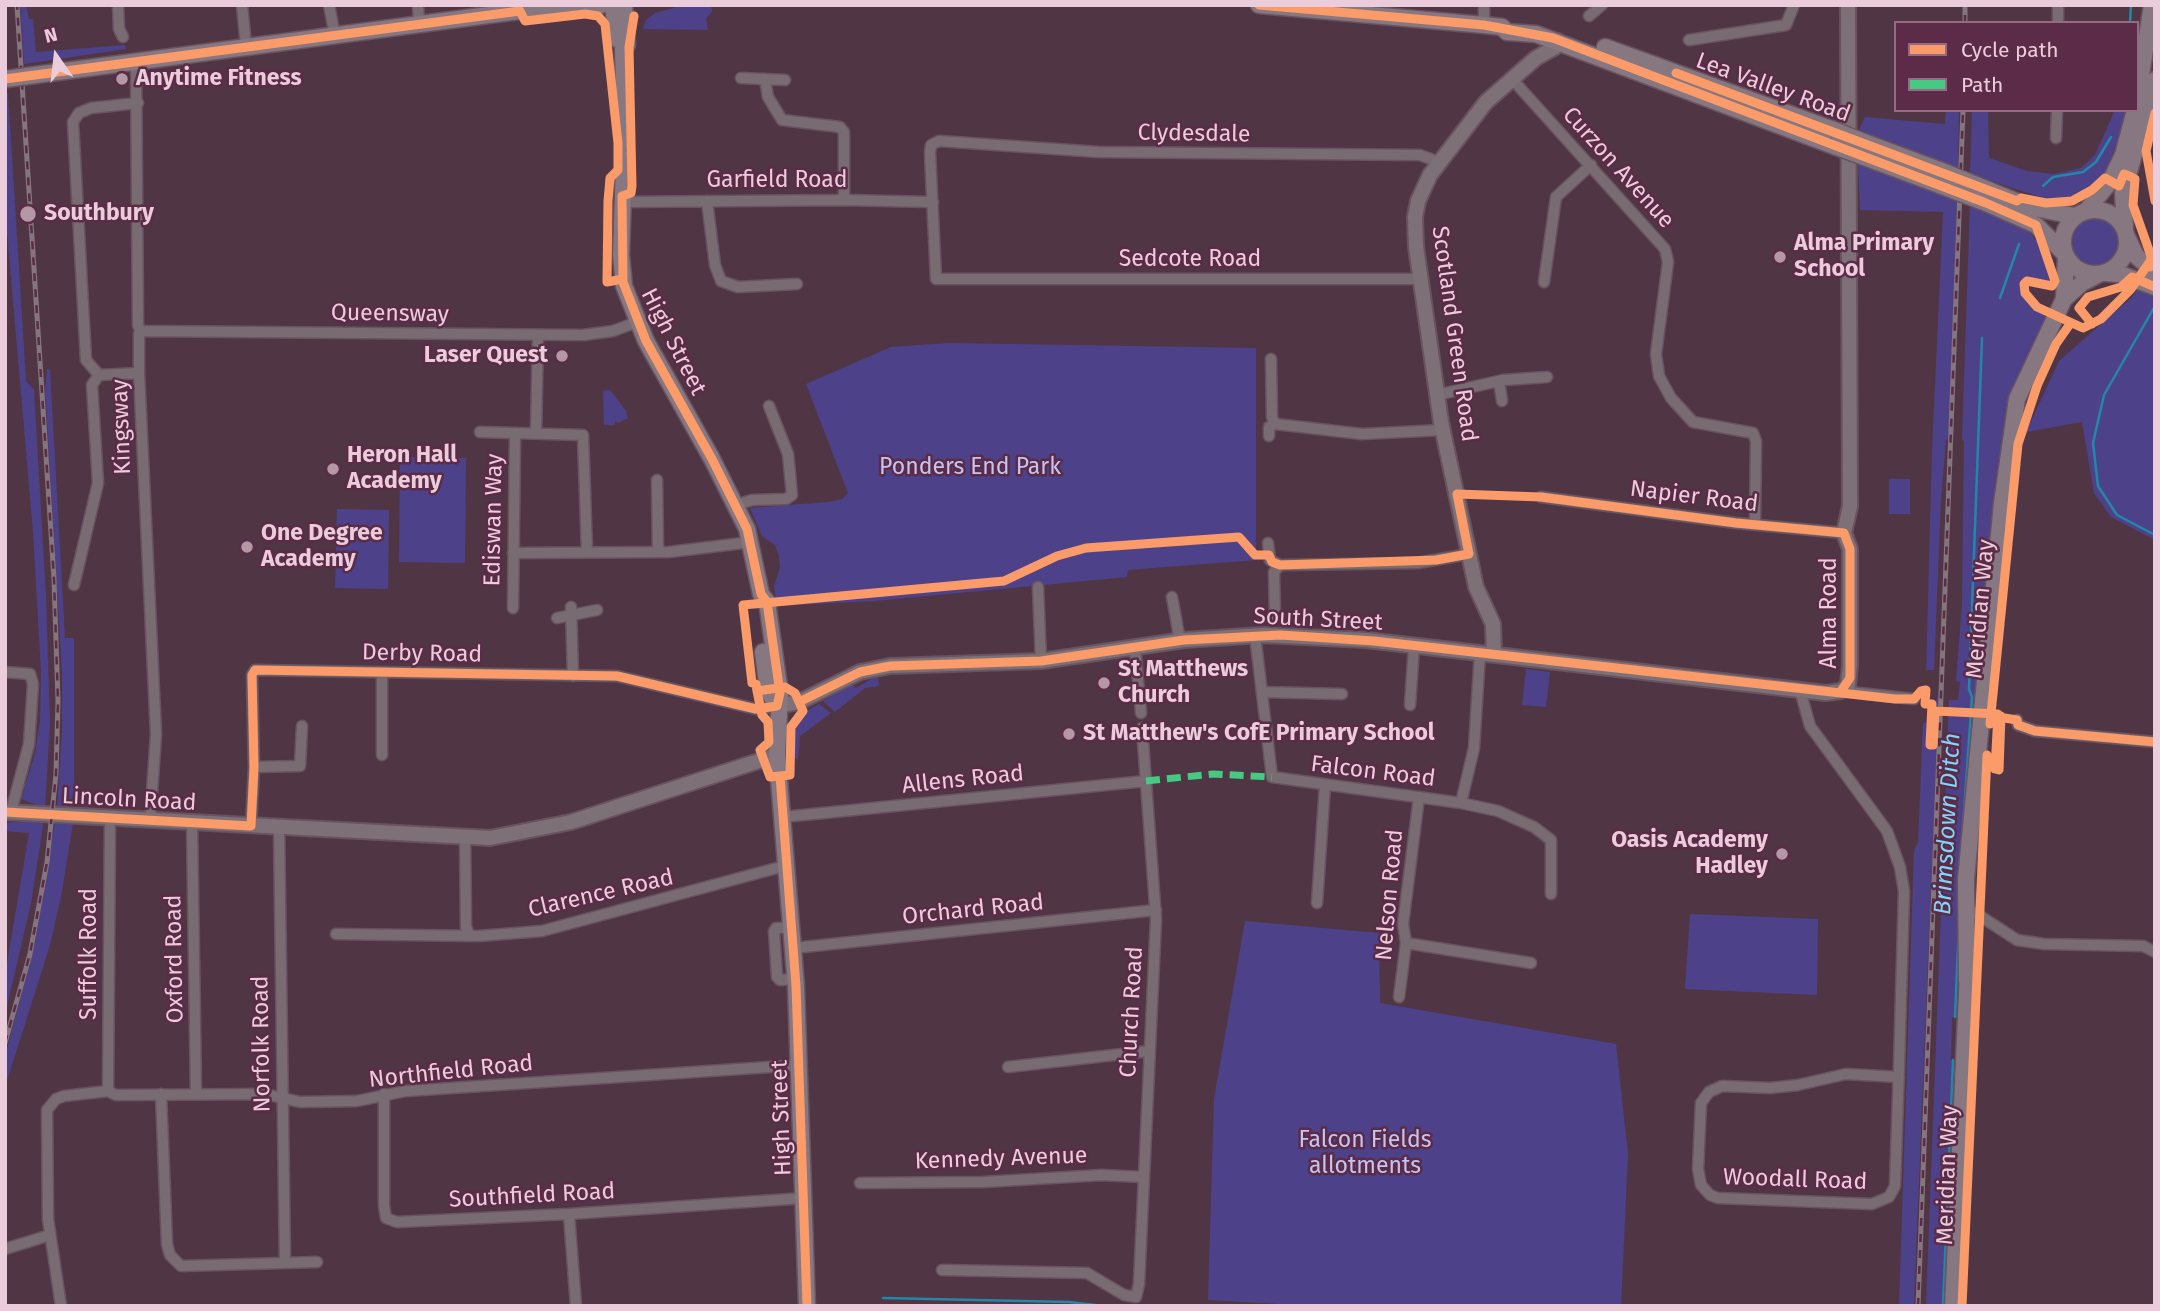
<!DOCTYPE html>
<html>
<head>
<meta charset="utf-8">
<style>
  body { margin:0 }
  #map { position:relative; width:2160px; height:1311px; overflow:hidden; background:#503645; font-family:"Fira Sans",sans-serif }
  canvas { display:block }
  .frame { position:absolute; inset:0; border:7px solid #eaccdb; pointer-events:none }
  .legend { position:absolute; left:1894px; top:21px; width:245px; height:91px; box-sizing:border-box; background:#5b2b47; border:2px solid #946b82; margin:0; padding:9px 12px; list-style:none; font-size:21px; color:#eaccdb }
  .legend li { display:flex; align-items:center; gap:14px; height:35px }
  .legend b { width:35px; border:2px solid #946b82 }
  .north { position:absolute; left:21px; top:21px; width:70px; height:70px; -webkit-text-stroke:5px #5b2b47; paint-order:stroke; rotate:346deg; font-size:19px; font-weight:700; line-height:28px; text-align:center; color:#eaccdb }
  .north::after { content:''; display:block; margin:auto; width:24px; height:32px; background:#eaccdb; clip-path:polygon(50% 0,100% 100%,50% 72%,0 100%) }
</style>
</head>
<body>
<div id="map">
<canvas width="2160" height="1311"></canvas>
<div class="frame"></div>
<ul class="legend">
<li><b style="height:9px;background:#fa9b69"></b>Cycle path</li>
<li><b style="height:9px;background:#46c982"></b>Path</li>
</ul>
<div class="north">N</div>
</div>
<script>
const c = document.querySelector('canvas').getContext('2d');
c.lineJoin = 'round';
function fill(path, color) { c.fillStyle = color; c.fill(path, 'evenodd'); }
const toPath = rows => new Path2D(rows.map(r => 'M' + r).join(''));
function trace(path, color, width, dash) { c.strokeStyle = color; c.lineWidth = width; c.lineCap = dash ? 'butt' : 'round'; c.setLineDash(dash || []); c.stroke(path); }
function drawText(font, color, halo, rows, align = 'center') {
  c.font = font + ' "Fira Sans",sans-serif'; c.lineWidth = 5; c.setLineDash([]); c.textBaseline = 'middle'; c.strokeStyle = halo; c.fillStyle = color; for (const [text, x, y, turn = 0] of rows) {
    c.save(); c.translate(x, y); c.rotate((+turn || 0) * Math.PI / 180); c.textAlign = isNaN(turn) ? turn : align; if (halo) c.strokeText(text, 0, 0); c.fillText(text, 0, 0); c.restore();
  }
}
fill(toPath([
  [20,5,26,5,29,19,33,19,36,52,125,45,126,49,24,64],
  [684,5,711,5,712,12,706,18,708,30,643,29,646,20,655,13],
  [8,93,26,381,34,390,46,597,50,724,45,808,21,799,35,753,40,721,41,672,33,532,5,209,5,94],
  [1946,110,1959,110,1958,169,1859,130,1865,117,1945,124],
  [1972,110,1988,110,1989,158,2027,171,2054,174,2081,168,2095,155,2115,110,2128,110,2106,173,2082,192,2064,199,2049,200,1970,174],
  [1858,164,1957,200,1949,439,1946,440,1941,499,1934,670,1926,670,1926,675,1932,451,1943,212,1860,210],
  [1970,204,2026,228,2040,245,2052,278,2047,284,2028,278,2021,285,2028,302,2048,318,2013,401,2002,442,1995,483,1988,587,1979,638,1974,645,1971,674,1977,675,1968,768,1957,1017,1952,1017,1951,1060,1956,1061,1946,1306,1926,1306,1949,700,1958,700,1960,682,1956,681,1962,603,1964,441,1962,440],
  '2072 242a24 24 0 1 1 48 0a24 24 0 1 1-48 0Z',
  [2155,268,2155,540,2111,517,2094,493,2082,422,2026,432,2059,361,2131,298],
  [949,343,1256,348,1256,560,1128,570,1127,577,874,601,777,606,774,586,780,568,779,556,775,545,762,536,750,508,829,502,842,499,848,493,806,384,891,347],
  [47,369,50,370,65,638,74,638,74,791,71,803,65,808,89,806,90,810,57,809,62,730,62,672,45,390],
  [610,390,626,411,628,418,618,423,615,421,615,425,604,425,603,391],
  [400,457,466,458,465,563,399,562],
  [1889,479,1910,479,1910,514,1889,514],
  [337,509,389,510,388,589,335,588],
  [1526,669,1550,672,1546,707,1522,705],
  [878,675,879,686,865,688,835,712,823,701,852,684,856,688],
  [1939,689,1914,1306,1899,1306,1914,850,1918,842,1923,723,1929,723,1930,705,1937,699],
  [819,704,831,713,800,736,798,759,790,756,796,728,792,727,803,713],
  [44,820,31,903,5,1015,5,975,29,833,5,831,5,823],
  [55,821,73,823,61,897,50,945,5,1087,5,1056,35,943],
  [1690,914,1818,919,1817,995,1685,989],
  [1245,921,1379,933,1380,1003,1616,1044,1628,1154,1621,1306,1319,1306,1208,1300,1214,1099]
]), '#4d4289');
trace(toPath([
  [2130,23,2131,5],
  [2043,186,2053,177,2083,172,2096,162,2111,137],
  [2000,298,2019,244],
  [2155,306,2104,395,2093,443,2098,486,2117,515,2155,535],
  [1962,841,1972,697,1969,689,1982,338],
  [1955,1017,1959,922],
  [883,1298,1069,1302,1104,1306],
  [1943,1306,1953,1060]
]), '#2487a8', 2.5);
const street = toPath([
  [118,5,119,29,123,37],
  [242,5,246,46],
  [329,5,335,36],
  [418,5,419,24],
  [1589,16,1602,5],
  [2058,23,2058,5],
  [1484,25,1484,5],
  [1689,40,1786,25,1794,5],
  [136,63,138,325,141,331,139,334,139,373,156,734,150,821],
  [741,78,785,80],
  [765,79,768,97,782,120,840,127,844,132,844,200],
  [1512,79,1665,249,1668,262,1656,354,1659,376,1671,398,1693,422,1753,433,1756,441,1755,524],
  [2056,138,2057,110],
  [707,201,715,265,721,281,738,287,797,284],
  [622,202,844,200,933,202],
  [1421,279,936,279,930,153,931,145,939,141,1099,152,1420,155,1439,162],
  [1544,282,1556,197,1591,165],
  [141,331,583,335,613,331,637,322],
  [1271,359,1272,417,1275,424],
  [99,375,86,360,73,122,79,113,91,108,138,103],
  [1499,381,1502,401],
  [1437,395,1503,380,1547,377],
  [480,432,583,435,587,551],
  [536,433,538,335],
  [1269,436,1269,427,1275,424,1362,434,1443,430],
  [657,480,658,552],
  [1541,497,1736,523,1844,533],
  [736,505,752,500,786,499,792,495,788,454,769,406],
  [1268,543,1270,560,1280,565,1417,563,1469,554],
  [513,553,669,552,751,542],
  [74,585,98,483,92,385,99,375,139,373],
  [1038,587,1041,661],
  [1172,597,1180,641],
  [571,607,573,676],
  [513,608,515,433],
  [1275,616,1274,572,1280,565],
  [557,618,597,610],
  [1255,635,1272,777,1461,803,1474,748,1480,653],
  [1135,647,1141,713],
  [5,672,30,674,33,684,29,744,11,812],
  [382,674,382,755],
  [1800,690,1810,726,1887,831,1900,867,1904,891,1899,1067,1895,1186,1889,1197,1872,1204,1718,1198,1710,1195,1701,1185,1698,1169,1701,1103,1709,1092,1722,1086,1770,1088,1798,1085,1846,1074,1899,1077],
  [1841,691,1914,699],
  [1262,692,1342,694],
  [1410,705,1414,646],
  [2017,720,2018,725,2035,731,2155,742],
  [254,767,300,766,302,726],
  [1461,803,1498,811,1534,827,1551,840,1551,894],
  [783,817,1146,781],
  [192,823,196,1094],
  [251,826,254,767,252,675,255,670,617,676,756,709,777,706],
  [279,827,285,1262],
  [465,837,466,927,469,934],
  [1317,903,1325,785],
  [1974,912,2017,940,2044,944,2143,946,2155,952],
  [792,928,776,928,774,931,777,977,780,980,796,979],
  [336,934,478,936,542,931,788,865],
  [1406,943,1531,963],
  [794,948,1156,910],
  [1399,997,1406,943,1403,924,1419,797],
  [1008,1067,1149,1051],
  [108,1091,116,1095,265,1094,300,1102,357,1101,406,1091,800,1065],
  [108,1091,110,818],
  [161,1094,167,1244,170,1255,181,1266,317,1262],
  [384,1094,384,1206,386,1218,397,1222,569,1214,805,1198],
  [860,1183,983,1182,1102,1175,1143,1177],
  [569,1214,576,1306],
  [5,1249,50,1235],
  [942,1270,1087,1273,1124,1295,1136,1297,1139,1284,1156,919,1142,728],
  [61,1306,48,1219,47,1110,56,1099,64,1096,108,1091]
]);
const secondary = toPath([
  [1494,655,1493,624,1476,587,1441,422,1416,247,1415,217,1418,201,1430,175,1486,102,1536,58,1554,48,1558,41],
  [777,706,799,702,860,672,890,666,1041,661,1184,640,1263,635,1366,640,1826,693,1841,691,1848,685,1850,665,1850,549,1844,533,1850,506,1848,5],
  [5,812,490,838,571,822,777,755]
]);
const primary = toPath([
  [565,5,572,9,601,5],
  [613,5,617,39],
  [624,5,627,45,623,49,625,134,621,255,624,286,646,341,712,459,747,529,761,594,767,602,780,693,777,755,796,986,807,1306],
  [1259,5,1484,25,1502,27,1507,32,1536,34,1834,146],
  [1605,47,1834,130],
  [35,75,564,5],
  [2137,100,2152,5],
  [1864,142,1942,171],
  [1864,157,1942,186],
  [1986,189,2030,207,2074,216],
  [1986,203,2036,225,2064,253],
  '2063 242a32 32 0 1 1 64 0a32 32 0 1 1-64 0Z',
  [2086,211,2110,182,2123,155,2135,110],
  [2125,230,2123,193,2155,80],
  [2127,237,2136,256,2155,272],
  [2106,273,2120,274,2155,287],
  [2064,299,2066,257],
  [763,652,768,690,777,706],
  [1967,981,1966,879,2002,503,2017,399,2064,299,2082,283,2099,274],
  [1953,1306,1968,971]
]);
trace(street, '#69535f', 13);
trace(secondary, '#69535f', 18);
trace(primary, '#69535f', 19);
trace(street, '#786c72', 10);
trace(secondary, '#7d7177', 14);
trace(primary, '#867780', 16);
const rail = toPath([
  [1965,23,1965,5],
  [5,1043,30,954,47,862,56,774,58,701,54,579,17,5],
  [1918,1306,1963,110]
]);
trace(rail, '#84767d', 5);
trace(rail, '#5b2b47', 2.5, [8]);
const primaryBridge = toPath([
  [6,79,35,75],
  [1834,130,1864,142],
  [1834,146,1864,157],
  [1942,171,1986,189],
  [1942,186,1986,203]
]);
trace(primaryBridge, '#69535f', 19, []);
trace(primaryBridge, '#867780', 16);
trace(toPath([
  [1146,781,1213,774,1272,777]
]), '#46c982', 7, [14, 7]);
trace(toPath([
  [1259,5,1484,25,1553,38,1986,203,2036,225,2055,281,2052,286,2027,281,2024,284,2025,293,2037,307,2083,328,2101,319,2131,289,2155,254],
  [520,11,525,21,585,14,598,16,605,24,618,143,618,170,610,178,608,201,607,282,623,279],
  [1676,73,2017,201,2021,198,2046,203,2072,201,2092,190,2105,178,2119,186,2124,174,2129,176,2135,179,2133,205,2151,256,2150,267],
  [5,79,520,11],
  [2155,113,2146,151,2155,201],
  [2092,324,2079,308,2088,297,2121,287,2132,277,2155,287],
  [757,691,785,687,795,693,803,711,791,727,790,775,770,777,760,750,769,742,768,722,762,715,757,691,756,684,752,683,743,605,1004,581,1057,556,1086,548,1239,537,1255,555,1269,555,1272,562,1280,565,1436,560,1469,554,1457,494,1541,497,1736,523,1844,533,1850,549,1850,678,1841,691],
  [799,702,860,672,890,666,1041,661,1184,640,1280,635,1374,641,1895,699,1914,699,1921,691,1926,690,1925,704,1932,704,1930,745,1933,745,1935,711,1998,714,1995,769,1999,770,2001,716],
  [1992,716,2017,720,2018,725,2035,731,2155,742],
  [1990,724,2018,444,2037,386,2056,344,2070,324],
  [780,776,796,986,807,1306],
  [5,812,251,826,254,767,252,675,255,670,617,676,756,709,777,706,780,693,767,602,761,594,747,529,712,459,646,341,623,282,622,196,631,193,632,186,629,47,634,16],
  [1962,1306,1987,755]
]), '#fa9b69', 9);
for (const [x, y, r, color] of [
  [122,79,7,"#b498a6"],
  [28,214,9,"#b498a6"],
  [1780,257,7,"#b498a6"],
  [562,356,7,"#b498a6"],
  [333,469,7,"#b498a6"],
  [247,547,7,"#b498a6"],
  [1104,683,7,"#b498a6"],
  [1069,734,7,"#b498a6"],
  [1782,854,7,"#b498a6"]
]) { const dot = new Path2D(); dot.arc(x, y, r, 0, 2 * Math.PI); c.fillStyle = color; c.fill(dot); trace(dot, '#5b2b47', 2.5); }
drawText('bold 23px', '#eaccdb', '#5b2b47', [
  ["Anytime Fitness",136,79],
  ["Southbury",44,214],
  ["Alma Primary",1794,244],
  ["School",1794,270],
  ["Laser Quest",548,356,"right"],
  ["Heron Hall",347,456],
  ["Academy",347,482],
  ["One Degree",261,534],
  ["Academy",261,560],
  ["St Matthews",1118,670],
  ["Church",1118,696],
  ["St Matthew's CofE Primary School",1083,734],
  ["Oasis Academy",1768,841,"right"],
  ["Hadley",1768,867,"right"]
], 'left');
drawText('23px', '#eaccdb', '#5b2b47', [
  ["Lea Valley Road",1773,88,20],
  ["Clydesdale",1194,134,1],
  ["Curzon Avenue",1618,168,48],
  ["Garfield Road",777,181],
  ["Sedcote Road",1190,260],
  ["Queensway",390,314,1],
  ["Scotland Green Road",1454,334,82],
  ["High Street",673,342,63],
  ["Kingsway",122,427,-92],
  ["Napier Road",1694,497,7],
  ["Ediswan Way",494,520,-89],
  ["Meridian Way",1981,609,-85],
  ["Alma Road",1830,613,-90],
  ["South Street",1318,620,3],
  ["Derby Road",422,654,1],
  ["Falcon Road",1373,772,7],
  ["Allens Road",963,780,-6],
  ["Lincoln Road",129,800,3],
  ["Clarence Road",601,894,-13],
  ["Nelson Road",1390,895,-85],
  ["Orchard Road",973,910,-6],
  ["Suffolk Road",90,954,-90],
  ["Oxford Road",175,959,-91],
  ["Church Road",1132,1012,-87],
  ["Norfolk Road",262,1044,-91],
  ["Northfield Road",451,1072,-6],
  ["High Street",782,1118,-92],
  ["Kennedy Avenue",1001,1159,-2],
  ["Meridian Way",1948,1175,-88],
  ["Woodall Road",1795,1180,2],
  ["Southfield Road",532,1196,-3]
]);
drawText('23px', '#c4c4f3', '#5b2b47', [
  ["Ponders End Park",970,468],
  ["Falcon Fields",1365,1141],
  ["allotments",1365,1167]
]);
drawText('italic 24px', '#7ed7f9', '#5b2b47', [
  ["Brimsdown Ditch",1948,824,-87]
]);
</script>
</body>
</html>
